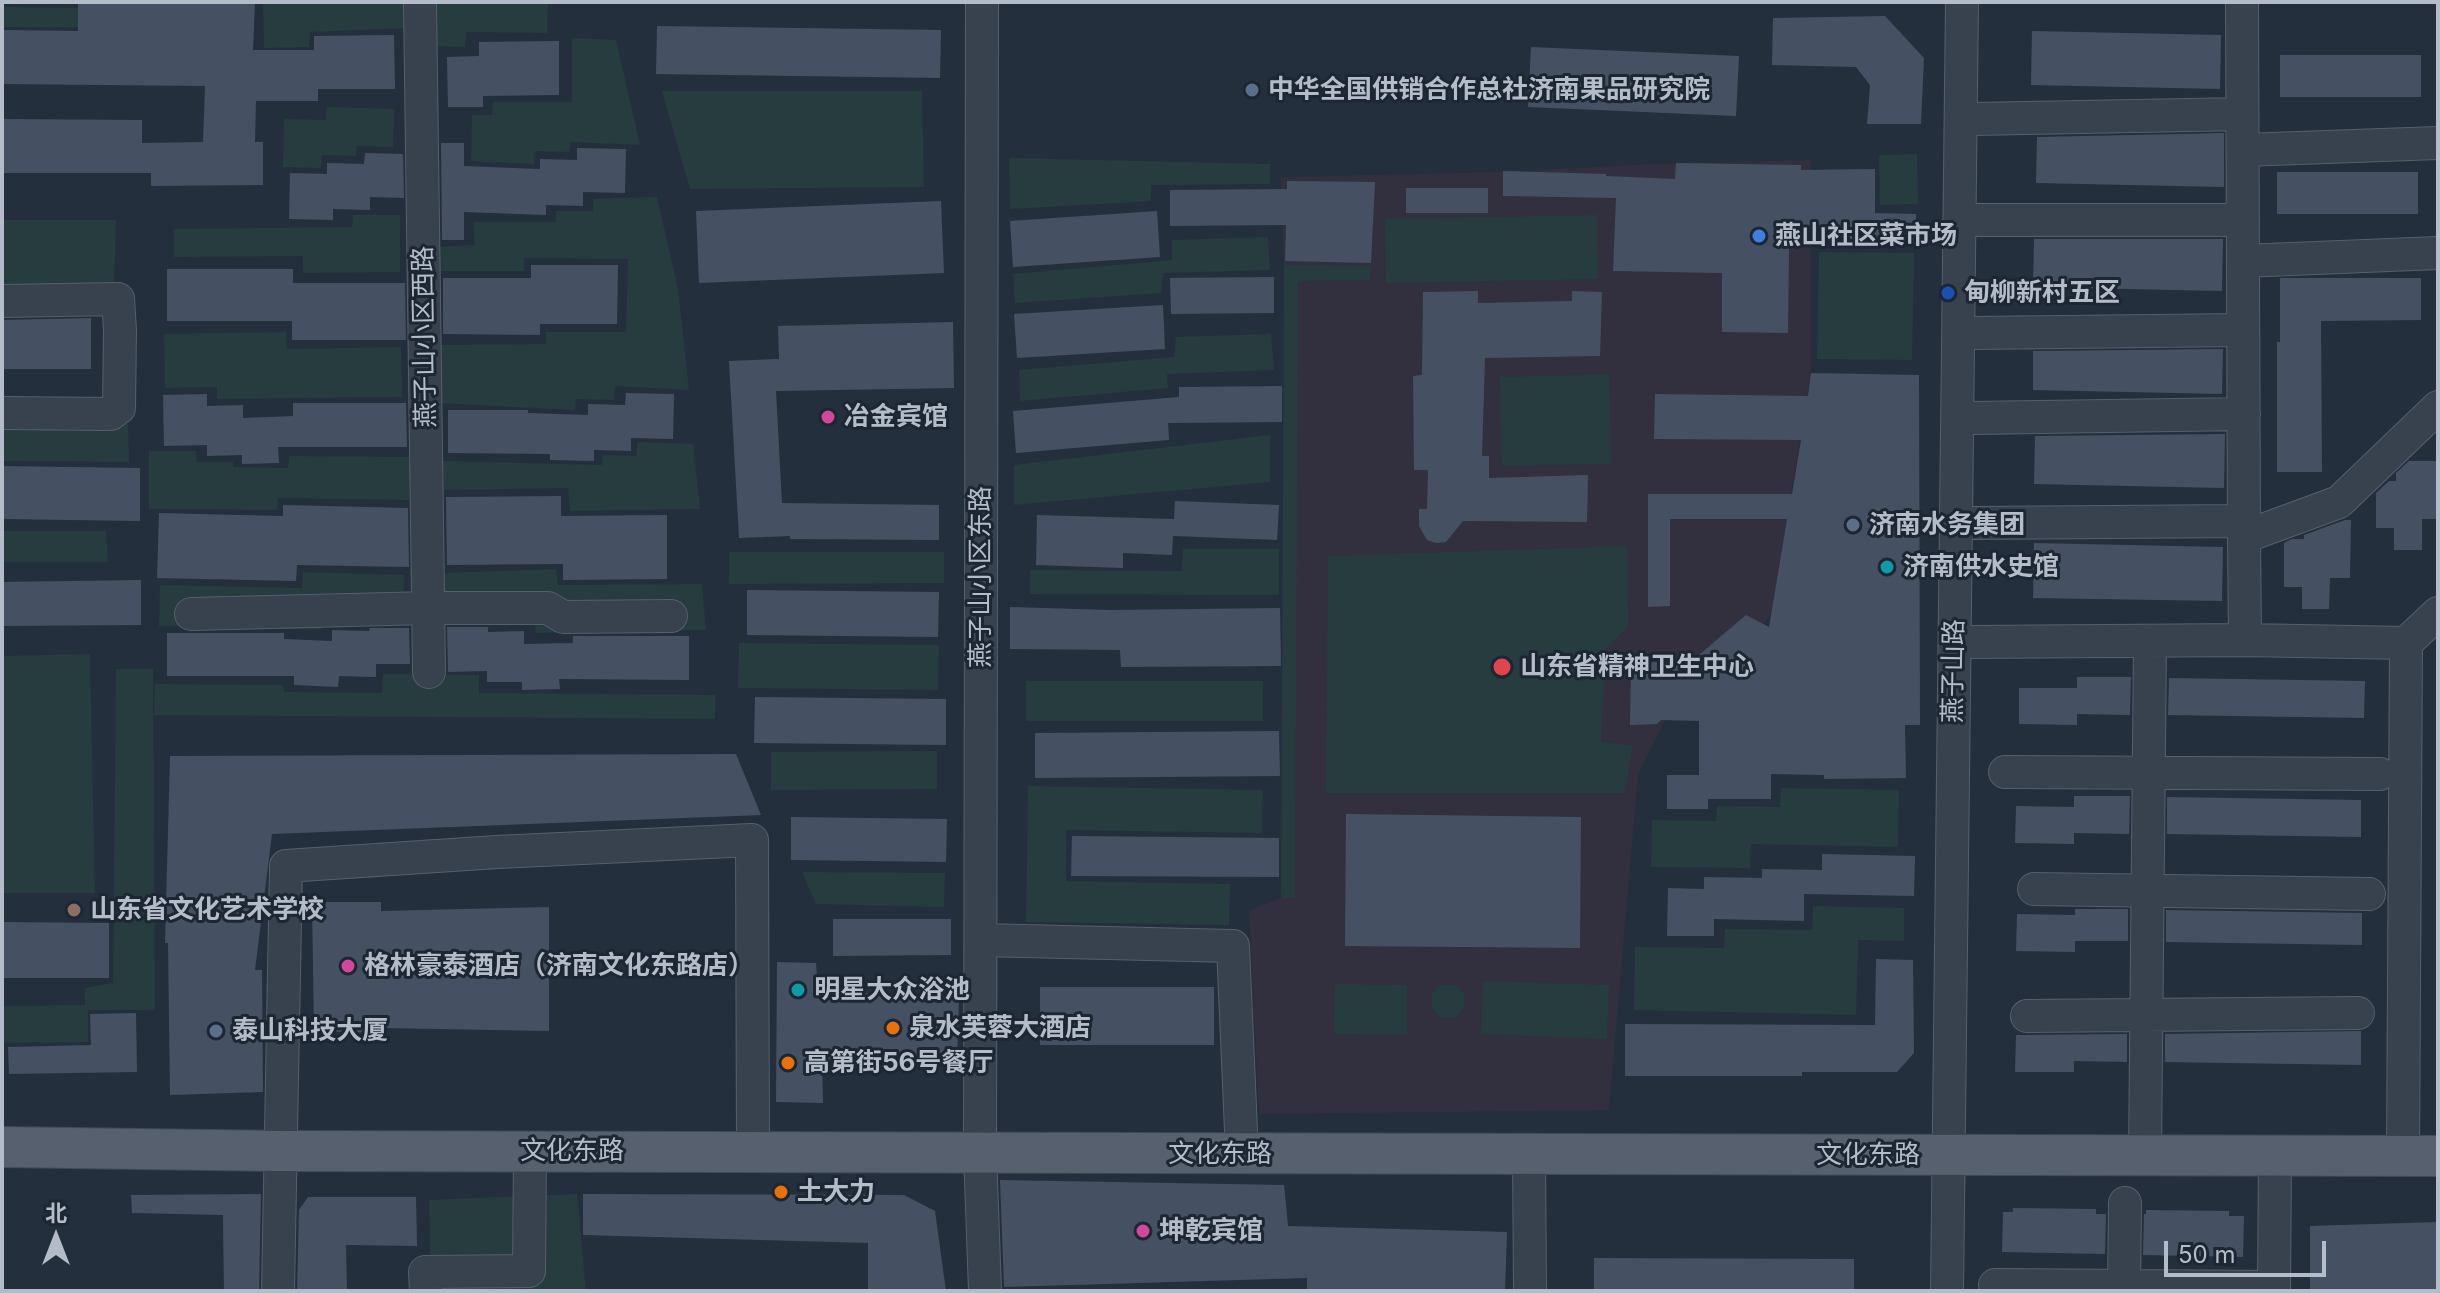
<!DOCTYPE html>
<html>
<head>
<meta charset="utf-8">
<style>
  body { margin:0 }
  #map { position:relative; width:2440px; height:1293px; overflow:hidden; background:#242f3e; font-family:Inter,"Noto Sans SC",sans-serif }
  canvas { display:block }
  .frame { position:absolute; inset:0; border:4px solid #b4bcc9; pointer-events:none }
  .north { position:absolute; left:16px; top:1197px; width:80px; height:80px; -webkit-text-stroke:6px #1d2633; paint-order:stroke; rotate:0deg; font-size:22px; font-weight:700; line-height:32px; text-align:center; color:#b4bcc9 }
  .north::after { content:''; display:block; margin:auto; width:28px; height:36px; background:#b4bcc9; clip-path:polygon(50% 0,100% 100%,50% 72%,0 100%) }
  .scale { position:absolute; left:2164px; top:1241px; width:162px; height:36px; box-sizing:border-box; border:4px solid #b4bcc9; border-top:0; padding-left:10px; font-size:24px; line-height:28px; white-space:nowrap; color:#b4bcc9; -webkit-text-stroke:6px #1d2633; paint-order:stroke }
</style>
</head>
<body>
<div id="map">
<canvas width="2440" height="1293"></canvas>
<div class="frame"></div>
<div class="north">北</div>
<div class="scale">50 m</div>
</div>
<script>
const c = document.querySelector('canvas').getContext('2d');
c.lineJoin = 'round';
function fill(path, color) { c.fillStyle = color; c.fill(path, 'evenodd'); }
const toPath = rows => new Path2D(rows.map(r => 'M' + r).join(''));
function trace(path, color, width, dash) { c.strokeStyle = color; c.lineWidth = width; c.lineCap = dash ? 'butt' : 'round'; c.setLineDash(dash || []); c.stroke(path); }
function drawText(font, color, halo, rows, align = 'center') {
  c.font = font + ' Inter,"Noto Sans SC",sans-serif'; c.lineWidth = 6; c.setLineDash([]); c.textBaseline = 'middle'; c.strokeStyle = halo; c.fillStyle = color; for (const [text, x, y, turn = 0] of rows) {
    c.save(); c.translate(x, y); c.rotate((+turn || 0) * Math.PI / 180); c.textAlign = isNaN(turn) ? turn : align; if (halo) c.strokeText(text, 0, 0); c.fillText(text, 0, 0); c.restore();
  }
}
fill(toPath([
  [1811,160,1811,373,1771,615,1665,720,1638,774,1609,1110,1259,1114,1249,910,1283,897,1290,453,1281,177,1504,172,1653,164]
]), '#32303f');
fill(toPath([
  [263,2,409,2,409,28,310,32,309,47,264,48],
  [429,2,548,2,547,33,466,32,465,47,428,46],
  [2,7,190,9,189,28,2,27],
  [572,38,616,40,640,145,571,142,569,152,535,151,534,164,471,161,472,115,492,115,493,102,572,102],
  [662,91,922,91,924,187,690,189],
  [327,107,394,109,393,147,357,146,356,156,322,155,321,168,283,167,284,119,326,120],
  [1917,154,1918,204,1880,205,1879,155],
  [1009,158,1270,164,1270,184,1151,185,1151,201,1010,209],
  [657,197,678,289,689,390,615,386,614,400,576,399,575,410,437,403,436,345,546,344,546,332,626,332,628,259,524,258,524,271,440,271,439,247,475,245,473,222,556,222,556,211,593,211,593,199],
  [353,215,400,215,400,272,303,273,303,256,174,257,174,229,352,227],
  [1597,215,1598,279,1386,283,1385,219],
  [2,220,116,220,114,290,2,291],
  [1268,237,1270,270,1163,273,1161,293,1015,303,1013,274,1172,260,1172,240],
  [1819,252,1914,253,1912,360,1817,359],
  [1284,265,1370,266,1370,280,1298,281,1295,898,1281,898],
  [286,332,287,349,401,347,402,397,217,399,217,387,165,388,164,334],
  [1271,334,1274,370,1167,374,1168,388,1020,401,1019,370,1174,357,1176,337],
  [1609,374,1611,464,1502,466,1500,377],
  [2,423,128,424,129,462,2,461],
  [1270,435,1270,482,1014,505,1014,465],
  [637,442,693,444,700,509,570,511,568,488,444,490,443,461,602,465,603,455,637,456],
  [149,451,196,451,197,462,233,462,233,467,288,468,289,456,410,457,409,500,278,498,277,510,149,509],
  [2,531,106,531,108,562,2,562],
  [1627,546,1628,626,1605,650,1601,742,1633,745,1624,793,1326,793,1328,556],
  [1183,549,1279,549,1279,595,1030,594,1030,570,1182,571],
  [729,552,944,552,944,583,729,584],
  [556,569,558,585,702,584,706,630,536,633,535,623,493,624,494,613,441,612,441,573],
  [303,572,404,575,403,612,321,619,321,630,159,626,160,585,302,588],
  [739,643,939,645,938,690,738,688],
  [90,654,95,893,2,893,2,656],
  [116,669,153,669,155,1010,88,1010,88,1042,2,1043,3,1006,85,1005,85,988,113,983],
  [383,674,479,675,479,693,715,695,715,719,154,715,155,684,283,685,284,692,382,693],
  [1026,681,1263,681,1263,721,1026,721],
  [937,751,937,789,771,790,771,752],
  [1028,786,1263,790,1262,833,1066,830,1066,881,1230,884,1229,925,1026,922],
  [1781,788,1899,790,1898,847,1751,844,1750,868,1651,867,1652,820,1716,821,1717,806,1780,807],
  [802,872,945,873,944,907,816,904],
  [1813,906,1904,908,1904,941,1858,940,1856,1015,1634,1010,1635,947,1724,948,1725,929,1812,930],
  [1483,981,1609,985,1607,1039,1481,1034],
  '1431 1001a17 17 0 1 1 34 0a17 17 0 1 1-34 0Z',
  [1335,984,1407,985,1407,1035,1334,1034],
  [577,1194,586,1291,431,1291,429,1200]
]), '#263c3f');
fill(toPath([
  [78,2,255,2,253,50,314,50,314,36,394,35,395,89,318,89,318,101,256,101,255,142,263,142,263,185,151,186,151,173,2,173,2,119,142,120,142,143,203,142,205,86,2,84,2,30,78,31],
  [1885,16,1924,58,1921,124,1867,124,1870,85,1856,67,1772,65,1773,18],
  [657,26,941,30,940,78,656,74],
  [2032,31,2221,35,2220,89,2031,85],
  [559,41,559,95,483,96,483,107,448,107,447,57,479,56,479,42],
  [1531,47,1739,56,1736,116,1528,107],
  [2280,55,2421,55,2421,97,2280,97],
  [2224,133,2224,187,2036,183,2037,137],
  [441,143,464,143,464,166,540,169,540,159,577,160,577,148,626,149,625,193,583,192,583,206,546,205,546,215,464,212,464,240,442,240],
  [365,153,403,154,404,198,370,197,370,210,333,209,333,220,289,219,290,173,327,174,327,163,364,164],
  [1676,163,1801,165,1801,170,1875,169,1875,213,1916,214,1916,240,1793,238,1793,249,1789,249,1788,333,1722,332,1722,273,1613,271,1616,198,1503,196,1503,171,1606,174,1606,176,1675,179],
  [2277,172,2418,172,2418,214,2277,214],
  [1287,181,1375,182,1371,263,1285,261,1286,225,1170,226,1170,190,1287,189],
  [1406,188,1488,188,1488,213,1406,213],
  [941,201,944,273,699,283,696,211],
  [1157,211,1160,257,1013,267,1010,221],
  [2034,239,2223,239,2222,291,2033,287],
  [531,265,618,265,617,324,540,324,540,335,443,334,443,278,531,278],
  [167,269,293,269,293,283,405,283,406,340,292,340,292,321,167,321],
  [1274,277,1274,313,1171,314,1170,278],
  [2280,278,2421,278,2421,320,2321,321,2322,472,2277,472,2277,342,2280,342],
  [1478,291,1478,303,1572,301,1572,291,1602,292,1600,356,1485,358,1482,456,1489,456,1489,478,1588,475,1587,522,1463,521,1446,542,1436,543,1427,540,1419,526,1419,509,1427,509,1428,470,1414,470,1413,376,1422,375,1423,292],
  [1163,305,1165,349,1017,358,1014,314],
  [91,318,91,369,2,369,2,320],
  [953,322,954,388,776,391,782,503,939,505,939,540,790,539,790,536,739,538,729,361,779,359,778,326],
  [2223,349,2222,394,2033,390,2033,351],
  [1811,373,1919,375,1920,725,1905,725,1906,778,1824,779,1824,775,1771,774,1771,799,1708,799,1708,809,1667,809,1667,775,1699,775,1699,721,1661,720,1657,724,1630,725,1631,663,1692,661,1746,615,1769,627,1787,519,1670,519,1670,606,1648,607,1648,494,1792,494,1801,440,1654,439,1655,394,1808,396],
  [1282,386,1282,422,1168,423,1169,440,1016,453,1013,411,1179,397,1179,387],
  [626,393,674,394,673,439,631,438,631,451,594,450,594,461,550,460,550,454,448,453,448,410,528,410,528,413,588,415,588,404,625,405],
  [207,394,207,406,243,405,243,418,293,416,293,403,406,403,407,447,278,447,279,463,242,464,242,455,207,456,207,445,164,446,163,395],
  [2225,434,2224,488,2034,484,2035,436],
  [2409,461,2438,461,2438,519,2422,519,2422,550,2394,550,2394,528,2376,528,2376,493,2389,481,2396,481,2396,473],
  [2,466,140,468,140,521,2,519],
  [561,496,561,516,667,515,667,579,563,580,563,564,447,565,446,497],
  [1175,501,1279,505,1277,540,1173,536,1172,555,1123,553,1123,568,1036,565,1037,515,1174,519],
  [283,505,408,508,409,567,297,565,296,581,157,578,159,513,283,516],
  [2345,520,2351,520,2350,578,2330,578,2329,609,2302,609,2302,587,2284,587,2284,543,2292,539,2304,539,2304,535],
  [2034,543,2223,547,2222,601,2033,598],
  [141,580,141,625,2,626,2,582],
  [747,590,939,592,938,637,747,635],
  [1010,607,1111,610,1280,608,1281,666,1121,667,1120,650,1010,649],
  [447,627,488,627,488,632,524,631,524,644,573,643,573,636,689,636,689,680,559,679,560,689,522,690,522,682,487,682,487,671,448,672],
  [370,628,409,628,410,664,376,664,376,677,339,676,338,687,294,685,294,676,167,676,167,633,284,633,284,639,332,641,332,630,369,631],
  [2077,677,2131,677,2130,715,2077,714,2077,725,2019,724,2019,688,2077,688],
  [2169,678,2365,681,2364,718,2168,715],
  [755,697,946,699,946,745,754,743],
  [1279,731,1280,776,1035,778,1035,733],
  [736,754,761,815,272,834,255,970,262,970,263,1092,170,1095,168,943,165,943,170,756],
  [2074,796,2130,796,2129,834,2074,833,2074,844,2015,843,2016,806,2074,807],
  [2167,797,2361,800,2361,837,2167,834],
  [1346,814,1581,817,1580,948,1345,946],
  [791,817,947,819,946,862,791,860],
  [1072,836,1279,838,1279,877,1071,876],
  [1822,854,1915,856,1914,896,1804,894,1804,921,1714,919,1714,936,1667,936,1668,888,1704,889,1704,877,1762,878,1762,869,1822,870],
  [312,902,381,902,381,911,549,907,549,1031,383,1028,383,1033,314,1031],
  [2075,909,2128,909,2128,941,2075,941,2075,952,2016,951,2017,914,2075,915],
  [2166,910,2362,913,2362,945,2166,942],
  [833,919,951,919,951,955,833,956],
  [2,922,109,923,109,978,2,978],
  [1876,959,1913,960,1914,1053,1897,1072,1802,1072,1802,1076,1625,1076,1625,1024,1875,1025],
  [777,962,816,963,818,992,959,996,957,1064,822,1060,823,1103,776,1102],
  [1040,987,1214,987,1214,1045,1040,1045],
  [136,1013,137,1072,9,1074,8,1047,91,1045,90,1014],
  [2361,1031,2361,1065,2165,1062,2165,1034],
  [2127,1034,2127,1062,2074,1061,2074,1072,2015,1072,2016,1035],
  [1000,1180,1284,1185,1288,1226,1507,1232,1505,1291,1307,1291,1307,1278,1004,1287],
  [261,1194,259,1291,224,1291,223,1215,132,1213,131,1195],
  [583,1194,904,1195,935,1211,946,1291,868,1291,868,1243,583,1235],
  [308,1197,416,1197,417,1246,346,1245,347,1291,297,1291,299,1210],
  [2013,1208,2096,1209,2096,1214,2106,1214,2105,1254,2002,1252,2003,1212,2013,1212],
  [2146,1210,2229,1211,2229,1216,2244,1216,2243,1257,2143,1255,2144,1214,2146,1214],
  [2438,1222,2438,1291,2310,1291,2310,1226],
  [1594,1258,1854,1259,1854,1291,1594,1291]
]), '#455162');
const minor = toPath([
  [420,2,429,672],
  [982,2,980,1152,985,1291],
  [2242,2,2244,537],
  [1974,119,2242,114],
  [2243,150,2438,143],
  [1973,220,2243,220],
  [2243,261,2438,253],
  [2,301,118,299,120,330,119,408,111,414,2,413],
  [1972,333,2243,330],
  [1971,418,2244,414],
  [1971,523,2244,521],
  [191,614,429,608,548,608,563,617,671,616],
  [2245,640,2244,537,2339,502,2438,407],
  [1969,642,2245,640,2406,643],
  [2005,772,2380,774],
  [2034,889,2369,894],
  [981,940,1233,946,1242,1154],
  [2027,1016,2358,1013],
  [1529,1155,1530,1291],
  [2145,1155,2150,642],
  [2403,1156,2406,643,2438,613],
  [1995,1285,2274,1287],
  [278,1291,286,866,497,852,752,840,753,1152],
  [426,1291,425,1272,529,1271,530,1151],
  [1947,1291,1962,2],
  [2124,1291,2125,1203],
  [2274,1291,2275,1155]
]);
const major = toPath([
  [2,1147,279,1151,2438,1156]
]);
trace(minor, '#565f6c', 34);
trace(major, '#414a57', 42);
trace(minor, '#38414e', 32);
trace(major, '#56606e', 40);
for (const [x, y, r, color] of [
  [1252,90,8,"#5c6f8a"],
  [1759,236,8,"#3f7fe0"],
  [1948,293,8,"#1a4fb4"],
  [828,417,8,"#d1479c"],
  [1853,525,8,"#5c6f8a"],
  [1887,567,8,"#0f9aa8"],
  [1502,667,10,"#e0444e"],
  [74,910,8,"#8d6e63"],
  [348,966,8,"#d1479c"],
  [798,990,8,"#0f9aa8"],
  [893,1028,8,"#e8710a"],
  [216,1031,8,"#5c6f8a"],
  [788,1063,8,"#e8710a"],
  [781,1192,8,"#e8710a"],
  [1143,1231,8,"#d1479c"]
]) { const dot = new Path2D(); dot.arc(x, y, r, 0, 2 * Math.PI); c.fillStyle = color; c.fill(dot); trace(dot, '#1d2633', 3); }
drawText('bold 26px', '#b4bcc9', '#1d2633', [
  ["中华全国供销合作总社济南果品研究院",1268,90],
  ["燕山社区菜市场",1775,236],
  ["甸柳新村五区",1964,293],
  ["冶金宾馆",844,417],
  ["济南水务集团",1869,525],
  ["济南供水史馆",1903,567],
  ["山东省精神卫生中心",1520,667],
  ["山东省文化艺术学校",90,910],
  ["格林豪泰酒店（济南文化东路店）",364,966],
  ["明星大众浴池",814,990],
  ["泉水芙蓉大酒店",909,1028],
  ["泰山科技大厦",232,1031],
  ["高第街56号餐厅",804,1063],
  ["土大力",797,1192],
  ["坤乾宾馆",1159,1231]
], 'left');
drawText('26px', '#b4bcc9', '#1d2633', [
  ["燕子山小区西路",425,337,-91],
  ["燕子山小区东路",981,577,-90],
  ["燕子山路",1954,671,-89],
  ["文化东路",572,1151],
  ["文化东路",1220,1154],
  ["文化东路",1868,1155]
]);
</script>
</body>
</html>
